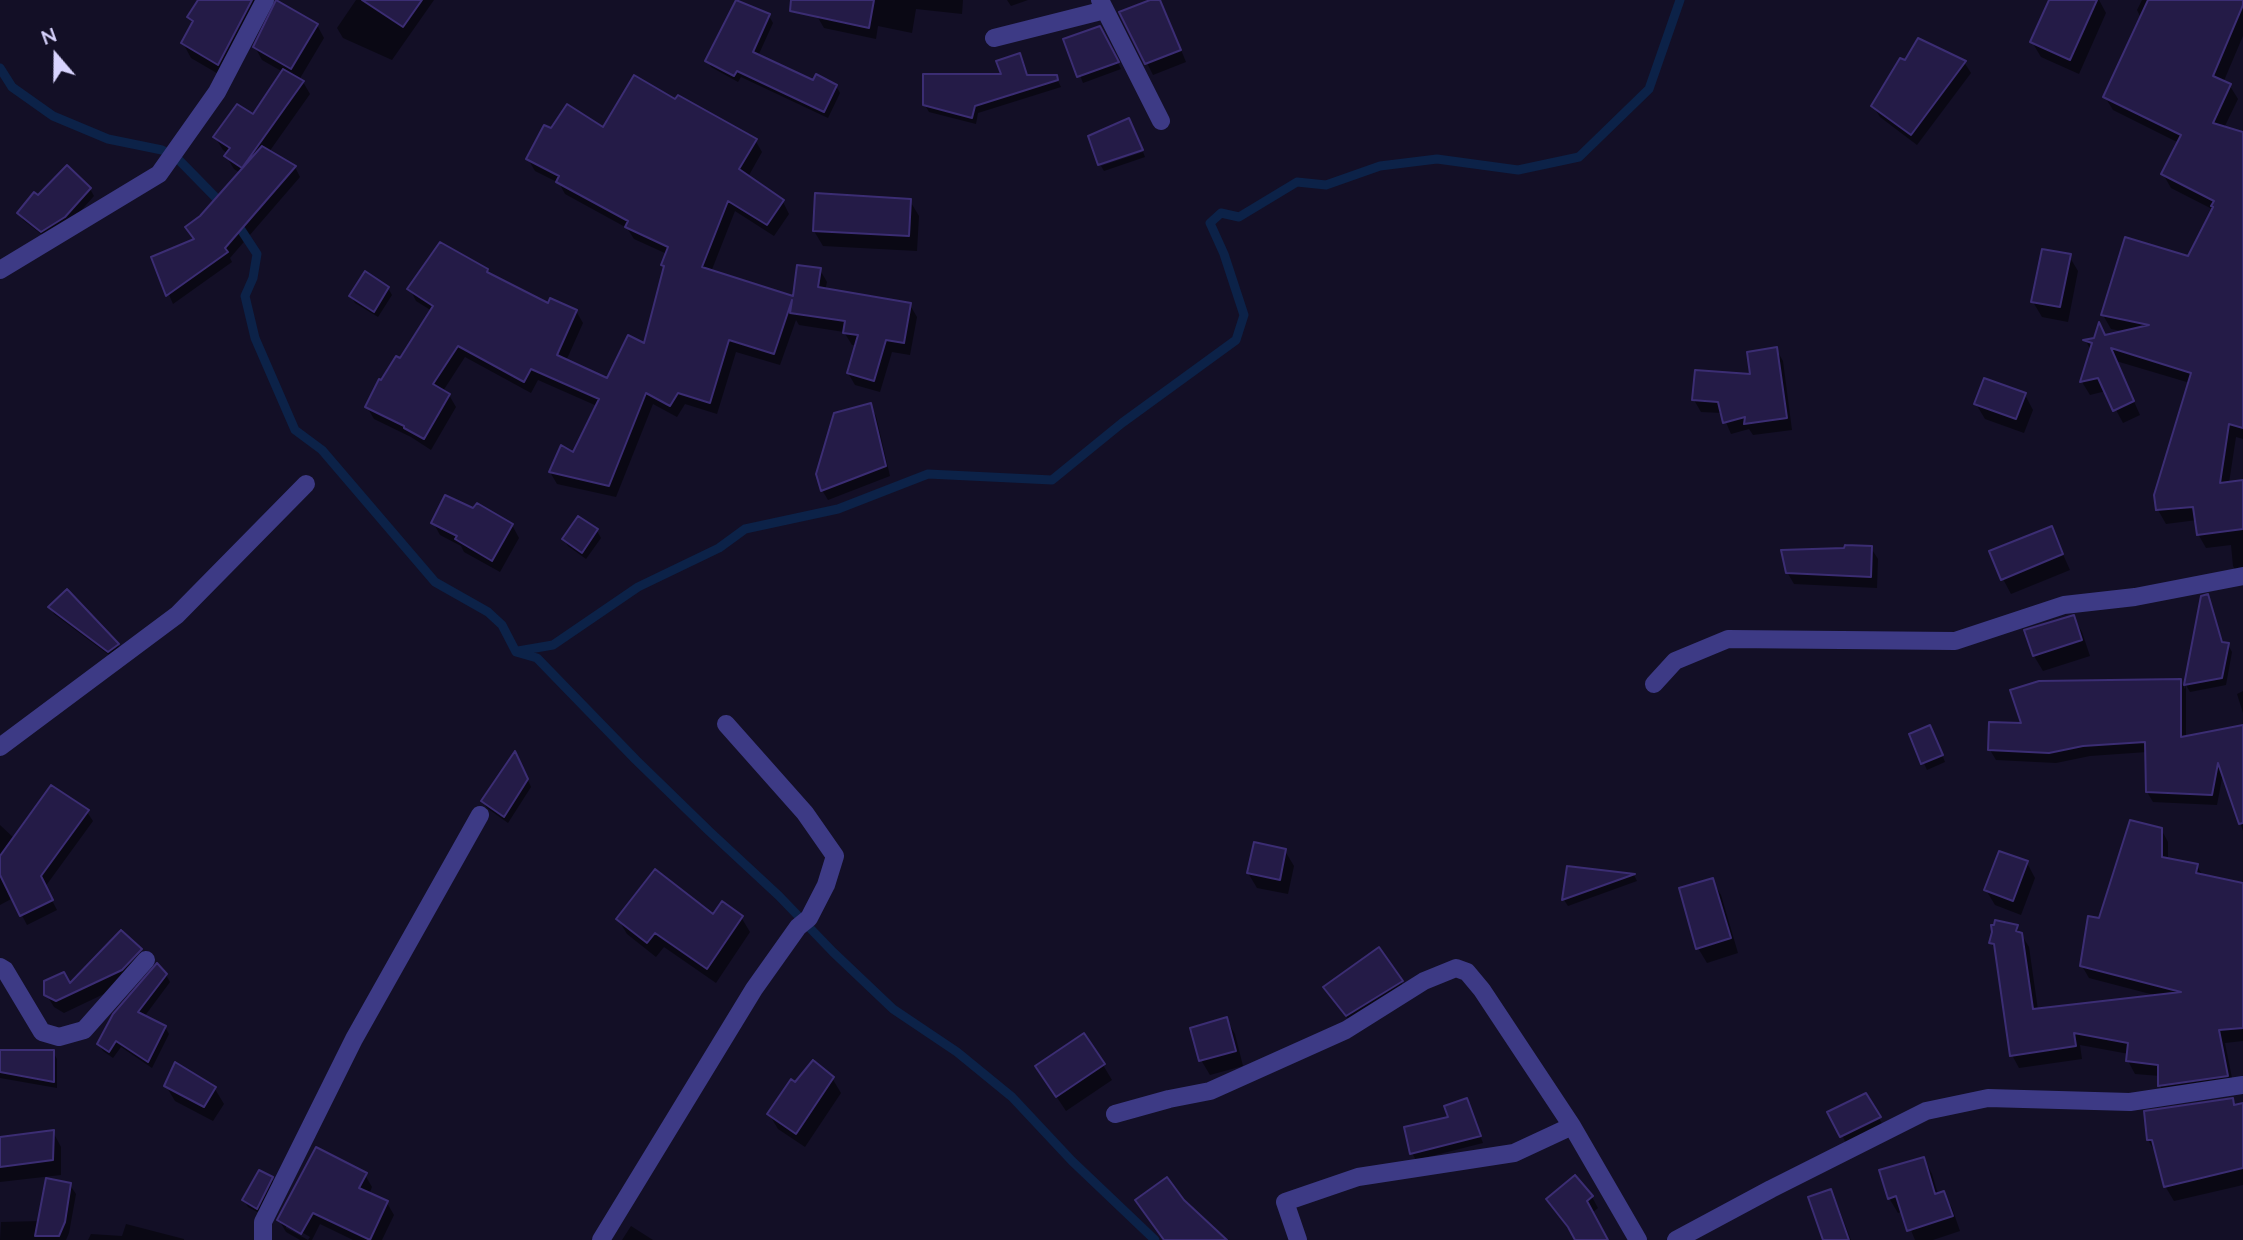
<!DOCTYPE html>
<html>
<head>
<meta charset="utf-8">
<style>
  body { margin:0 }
  #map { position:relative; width:2243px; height:1240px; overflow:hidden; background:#130f26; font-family:Lato,sans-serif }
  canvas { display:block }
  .north { position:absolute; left:21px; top:21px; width:70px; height:70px; -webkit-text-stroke:5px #130f26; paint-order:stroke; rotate:340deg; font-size:19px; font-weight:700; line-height:28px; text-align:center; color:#d9d4ff }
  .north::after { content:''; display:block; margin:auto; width:24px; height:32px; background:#d9d4ff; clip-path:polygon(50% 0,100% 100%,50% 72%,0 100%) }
</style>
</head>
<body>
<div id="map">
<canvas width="2243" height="1240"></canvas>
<div class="north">N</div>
</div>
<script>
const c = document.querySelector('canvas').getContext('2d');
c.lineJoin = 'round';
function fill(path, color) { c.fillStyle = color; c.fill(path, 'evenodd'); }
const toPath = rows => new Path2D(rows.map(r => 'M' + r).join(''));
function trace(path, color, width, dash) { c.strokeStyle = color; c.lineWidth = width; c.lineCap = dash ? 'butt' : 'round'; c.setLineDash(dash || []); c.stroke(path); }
fill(toPath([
  [200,0,269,0,227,79,191,58,183,43,193,24,189,18],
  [356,0,434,0,392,60,343,38,337,28],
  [820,0,963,0,962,14,916,9,912,33,878,26,876,39,824,28,817,16],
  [1007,0,1028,0,1011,6],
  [1155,0,1159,0,1165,11,1186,62,1153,75,1147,63],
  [2051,0,2099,0,2106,13,2079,74,2041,57,2032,42],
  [2142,0,2243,0,2243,36,2223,83,2230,86,2238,99,2224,128,2243,134,2243,439,2236,437,2229,483,2243,482,2243,580,2241,580,2233,566,2231,545,2206,548,2198,534,2197,520,2166,524,2158,510,2156,496,2190,383,2116,361,2140,415,2123,423,2106,391,2090,395,2082,382,2091,351,2086,341,2126,332,2111,329,2103,315,2189,258,2214,210,2171,188,2163,174,2179,143,2113,110,2105,97,2141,18,2137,10],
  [769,16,773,23,758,56,814,83,836,86,840,93,828,118,741,77,738,82,711,67,707,60],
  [317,25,324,38,299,80,303,82,310,94,269,152,295,167,300,177,230,258,232,262,173,304,153,258,195,240,201,217,240,173,234,169,226,156,228,154,223,150,215,137,253,117,283,72,262,60,255,47],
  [1104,35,1121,69,1083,83,1066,40],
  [1020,55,1028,76,1056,77,1061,87,978,113,976,124,929,112,925,105,1003,76],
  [1906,62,1964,62,1971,73,1917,145,1880,117,1873,106],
  [676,102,755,140,762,152,748,177,783,202,789,214,774,236,735,211,711,272,794,298,820,270,827,282,825,291,910,305,917,317,910,355,892,352,880,392,855,385,848,373,857,345,852,345,844,332,799,325,796,320,780,365,736,352,717,414,685,404,677,417,653,404,616,497,557,484,550,472,574,454,597,406,538,380,531,393,465,357,443,391,449,395,456,407,431,450,411,437,374,419,367,407,432,311,416,301,410,289,487,271,490,276,549,305,576,311,583,323,566,361,608,380,645,345,667,254,634,239,627,228,565,194,559,183,535,171,528,159,552,131,603,129],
  [1143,152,1145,157,1104,171,1101,166],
  [90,189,94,196,69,224,46,238,23,220,19,213,38,198],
  [910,201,919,216,917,251,823,246,814,231],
  [2069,256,2078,271,2068,322,2042,317,2033,302],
  [388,288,392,295,378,317,355,303,351,296],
  [1776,349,1783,361,1792,430,1753,435,1749,429,1731,434,1722,413,1701,412,1694,400,1752,376],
  [2025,395,2033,410,2024,433,1985,419,1976,404],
  [870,405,876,416,890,476,828,500,822,490],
  [433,522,512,525,519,538,500,572,464,552,461,546,440,535],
  [2051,528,2070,570,2011,594,2003,579],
  [597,531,601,538,586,559,568,546,564,539],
  [1871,548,1878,559,1877,588,1794,584,1787,572,1846,550],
  [67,592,118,645,122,652,113,658,54,614,50,607],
  [2207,596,2224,644,2228,645,2232,652,2226,685,2190,692,2186,685,2186,738,2243,726,2243,831,2223,773,2217,805,2153,802,2147,792,2147,752,2090,756,2056,763,1996,760,1990,750,2024,725,2180,680,2185,689,2203,597],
  [2073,617,2082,632,2090,656,2043,671,2034,656,2026,631],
  [2243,691,2243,713,2237,694],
  [1934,734,1945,762,1927,770,1911,735],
  [519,760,531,787,508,823,487,808,483,801],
  [87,812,93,821,45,887,57,910,27,925,13,898,0,905,0,825,15,839],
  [2161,829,2168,842,2168,860,2197,866,2203,876,2243,885,2243,1041,2225,1043,2234,1088,2167,1098,2160,1086,2160,1076,2135,1074,2128,1061,2129,1054,2080,1045,2082,1059,2019,1068,2012,1055,1997,953,1991,943,2016,926,2029,947,2038,1010,2158,996,2089,978,2082,966,2100,920],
  [1285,851,1294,866,1288,894,1257,888,1248,873],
  [2027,863,2035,878,2021,915,1995,905,1986,890],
  [1569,868,1634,875,1637,881,1568,906,1564,900],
  [1712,880,1721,895,1738,953,1707,963,1698,948],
  [714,916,741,917,750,932,716,983,664,947,656,957,627,934,618,919],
  [122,932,141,951,148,963,129,982,64,1013,54,1007,46,994,70,985],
  [166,975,170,982,144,1017,165,1027,169,1034,152,1068,121,1047,113,1058,103,1051,99,1044],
  [1401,982,1409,995,1355,1029,1325,987],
  [1226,1019,1235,1034,1243,1066,1210,1075,1201,1060],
  [0,1052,53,1052,57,1059,57,1088,0,1078],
  [1103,1065,1112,1080,1066,1111,1046,1081],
  [832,1078,841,1093,805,1147,778,1129,769,1114,795,1084],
  [166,1086,215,1089,224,1104,213,1121,175,1101],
  [1865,1095,1883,1125,1846,1143,1830,1112],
  [1467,1100,1483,1143,1416,1160,1412,1153],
  [2232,1100,2236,1107,2243,1105,2243,1185,2174,1201,2165,1186,2157,1155,2148,1140],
  [53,1132,61,1147,61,1175,0,1182,0,1138],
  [1924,1159,1932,1174,1938,1194,1944,1193,1952,1208,1960,1231,1933,1240,1915,1240,1903,1211,1898,1213,1889,1198],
  [365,1175,372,1187,369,1194,387,1203,394,1215,382,1240,353,1240,320,1224,312,1240,300,1240,286,1232,279,1220],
  [286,1223,310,1237,308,1240,286,1228],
  [271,1178,275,1185,261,1214,248,1207,244,1200],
  [70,1185,76,1194,69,1233,66,1240,0,1240,1,1222,40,1221],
  [1830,1191,1838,1206,1851,1240,1825,1240],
  [1592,1197,1598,1208,1592,1213,1607,1240,1577,1240,1548,1199],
  [126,1224,184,1239,184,1240,88,1240,91,1234,122,1236],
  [631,1226,653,1240,622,1240]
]), '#0007');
trace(toPath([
  [0,68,12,87,53,116,108,139,162,150,175,156,223,205],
  [236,222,257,254,253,278,245,296,255,338,295,430,322,450,435,582,488,612,502,625,516,652,537,658,636,760,709,831,779,896,833,952,893,1009,957,1052,1012,1097,1072,1161,1155,1240],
  [518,651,553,645,638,587,719,548,745,529,838,509,928,474,1052,480,1122,423,1236,340,1244,315,1224,254,1210,223,1221,213,1239,217,1297,182,1326,185,1380,166,1437,159,1518,170,1579,157,1649,89,1680,0]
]), '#0c2248', 9);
const building = toPath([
  [198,0,252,0,218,65,181,43,193,21,187,17,198,0],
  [276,0,318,24,291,69,253,47,276,0],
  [362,0,422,0,403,27,362,0],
  [736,0,770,14,753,52,813,80,816,74,837,85,824,112,737,71,734,76,705,61,736,0],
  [791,0,874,0,869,28,790,11,791,0],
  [1150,0,1160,0,1181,50,1145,64,1119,12,1150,0],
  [2049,0,2097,0,2070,60,2030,42,2049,0],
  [2148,0,2243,0,2243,5,2213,76,2231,84,2213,123,2243,132,2243,428,2229,424,2220,483,2243,480,2243,529,2197,535,2193,507,2156,510,2154,495,2191,373,2111,348,2134,401,2113,411,2098,378,2080,382,2092,343,2083,340,2094,338,2099,322,2105,335,2149,325,2101,315,2125,237,2188,256,2213,207,2211,206,2214,201,2161,174,2181,135,2103,97,2148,0],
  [1100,26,1119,62,1077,77,1063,39,1100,26],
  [1918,38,1966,61,1911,135,1871,106,1900,58,1905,60,1918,38],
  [1020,53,1027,75,1057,75,1058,80,975,106,972,118,923,105,923,74,1001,74,996,61,1020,53],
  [283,69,304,81,242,168,224,156,230,148,213,137,237,104,253,114,283,69],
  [634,75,675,99,678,95,757,139,739,169,784,200,767,225,728,201,702,267,793,296,797,265,821,268,818,287,911,303,904,343,886,340,874,381,847,373,858,335,843,333,845,321,790,313,792,300,774,354,729,340,710,403,678,393,670,406,646,393,609,486,549,472,561,445,573,452,599,399,531,369,524,382,458,346,433,384,450,394,424,439,404,428,404,426,365,407,379,379,381,380,396,356,400,358,433,306,407,289,440,242,488,269,487,272,548,303,550,298,577,310,557,355,607,378,628,335,644,343,664,266,661,265,668,247,625,227,628,221,556,182,559,176,526,159,544,125,551,128,567,104,603,127,634,75],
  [1129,118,1143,150,1098,165,1088,136,1129,118],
  [262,146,296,166,225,248,228,252,166,296,151,257,194,239,185,227,200,216,262,146],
  [67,165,91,188,65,217,41,232,17,213,34,192,38,195,67,165],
  [815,193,911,199,909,236,813,231,815,193],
  [2042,249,2071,254,2060,307,2031,302,2042,249],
  [365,271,389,287,374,312,349,296,365,271],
  [1777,347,1787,418,1744,424,1745,417,1723,423,1718,402,1692,400,1695,370,1750,374,1747,352,1777,347],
  [1984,378,2026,393,2016,419,1974,404,1984,378],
  [871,403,886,466,821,491,816,474,834,413,871,403],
  [445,495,473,508,477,503,513,524,492,561,455,539,457,536,431,523,445,495],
  [578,516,598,529,582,553,562,539,578,516],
  [2052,526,2063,554,2001,580,1989,551,2052,526],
  [1845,545,1872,546,1871,577,1786,573,1781,550,1844,548,1845,545],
  [67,589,119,644,108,652,48,607,67,589],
  [2208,594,2222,642,2229,643,2222,678,2184,685,2201,596,2208,594],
  [2074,615,2082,640,2033,656,2024,630,2074,615],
  [2181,679,2181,737,2243,725,2243,823,2239,824,2218,763,2212,795,2146,792,2145,742,2083,746,2049,753,1988,750,1989,722,2021,723,2010,690,2039,681,2181,679],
  [1930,725,1943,755,1921,764,1909,734,1930,725],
  [515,751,528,779,504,817,481,801,515,751],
  [51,785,89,810,41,876,53,900,20,916,0,875,0,856,51,785],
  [2130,820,2162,828,2162,857,2198,864,2196,873,2243,883,2243,1028,2219,1030,2228,1076,2158,1086,2158,1065,2126,1061,2128,1043,2074,1033,2076,1046,2010,1056,1994,944,1989,943,1992,932,1991,925,1994,925,1995,920,2018,925,2016,931,2022,933,2033,1009,2181,992,2080,966,2088,916,2099,918,2130,820],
  [1254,842,1286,849,1280,880,1247,873,1254,842],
  [1999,851,2028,861,2013,901,1984,890,1999,851],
  [1567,866,1635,874,1562,900,1567,866],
  [655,869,713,914,722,901,743,916,707,969,655,933,647,943,616,919,655,869],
  [1713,878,1731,938,1696,949,1679,888,1713,878],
  [121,930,142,949,122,970,56,1001,44,995,44,981,64,972,70,983,121,930],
  [1379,947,1403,981,1346,1016,1323,987,1379,947],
  [157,963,167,974,138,1012,166,1026,148,1062,116,1041,109,1052,97,1044,113,1014,157,963],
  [1227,1017,1236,1051,1199,1061,1190,1028,1227,1017],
  [1084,1033,1105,1064,1056,1097,1035,1066,1084,1033],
  [0,1050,54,1050,54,1082,0,1072,0,1050],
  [813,1060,834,1077,796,1134,767,1114,791,1079,795,1082,813,1060],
  [175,1062,216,1087,204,1107,164,1086,175,1062],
  [1866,1093,1881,1117,1840,1137,1827,1112,1866,1093],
  [1467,1098,1481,1136,1410,1154,1404,1127,1448,1117,1444,1106,1467,1098],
  [2233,1098,2234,1105,2243,1103,2243,1168,2164,1187,2152,1140,2147,1140,2144,1111,2233,1098],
  [54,1130,53,1160,0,1167,0,1137,54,1130],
  [316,1147,367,1173,359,1188,388,1201,370,1240,313,1213,301,1234,277,1220,316,1147],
  [1924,1157,1935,1194,1944,1191,1953,1216,1907,1231,1896,1196,1888,1199,1879,1170,1924,1157],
  [259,1170,273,1177,257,1209,242,1200,259,1170],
  [1575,1175,1593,1196,1587,1201,1608,1240,1575,1240,1568,1227,1546,1199,1575,1175],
  [1167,1177,1184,1200,1227,1240,1164,1240,1135,1200,1167,1177],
  [46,1178,71,1183,65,1222,59,1236,35,1236,46,1178],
  [1831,1189,1849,1240,1823,1240,1808,1197,1831,1189]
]);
fill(building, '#241b47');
trace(building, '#3b2d73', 2);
trace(toPath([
  [1100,0,1161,121],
  [994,38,1105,10],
  [0,270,159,174,217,92,265,0],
  [1654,684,1675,661,1728,639,1955,641,2064,605,2135,597,2243,576],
  [0,747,177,615,306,484],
  [0,967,5,970,42,1032,59,1037,84,1030,146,960],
  [1115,1114,1169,1099,1210,1091,1346,1030,1424,981,1456,968,1467,972,1482,990,1572,1126,1638,1240],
  [263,1240,263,1222,354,1039,480,815],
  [601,1240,754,989,798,927,809,918,826,885,835,856,805,813,726,724],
  [1298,1240,1285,1202,1358,1177,1514,1153,1572,1126],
  [1676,1240,1771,1189,1926,1111,1988,1098,2130,1102,2243,1085]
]), '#3d3a85', 18);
</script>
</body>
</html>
